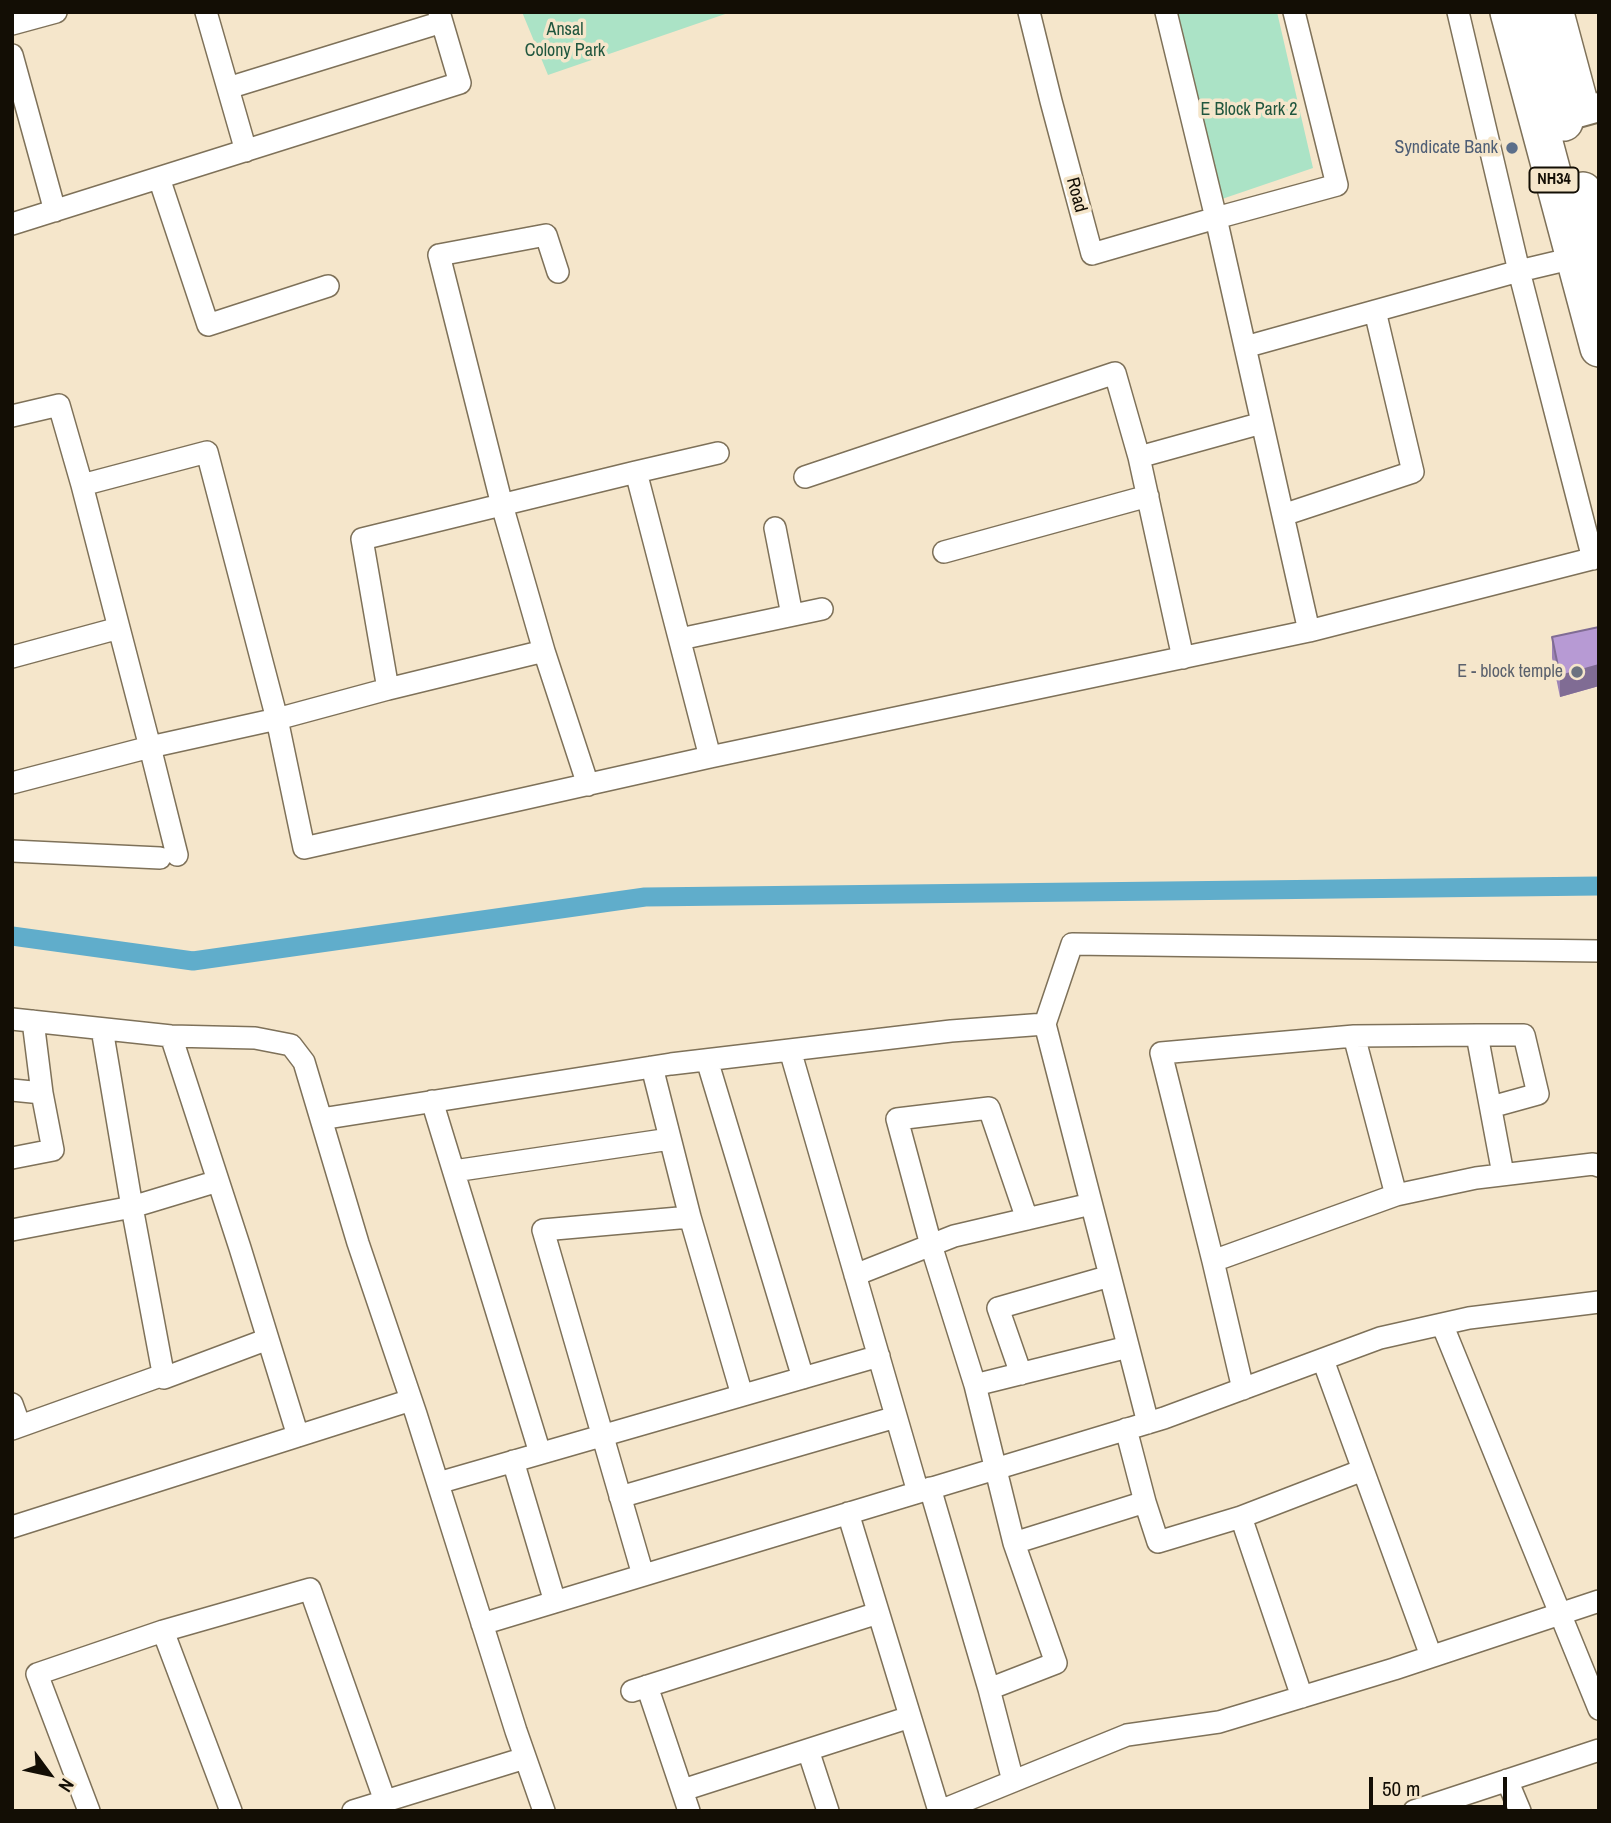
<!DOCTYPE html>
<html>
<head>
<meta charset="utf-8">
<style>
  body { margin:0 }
  #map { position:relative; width:1611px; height:1823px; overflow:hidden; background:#f5e6cb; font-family:"Archivo Narrow",sans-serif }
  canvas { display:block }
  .frame { position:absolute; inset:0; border:14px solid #130e05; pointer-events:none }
  .north { position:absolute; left:14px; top:1739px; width:70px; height:70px; -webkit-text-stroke:5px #f5e6cb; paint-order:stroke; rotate:123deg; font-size:19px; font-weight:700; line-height:28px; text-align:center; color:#130e05 }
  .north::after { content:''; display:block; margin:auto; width:24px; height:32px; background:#130e05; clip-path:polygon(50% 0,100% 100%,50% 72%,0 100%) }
  .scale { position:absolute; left:1369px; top:1777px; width:138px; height:32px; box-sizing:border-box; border:4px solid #130e05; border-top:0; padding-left:9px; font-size:21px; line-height:24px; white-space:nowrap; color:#130e05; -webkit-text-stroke:5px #f5e6cb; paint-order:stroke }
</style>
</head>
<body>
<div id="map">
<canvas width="1611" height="1823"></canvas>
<div class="frame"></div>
<div class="north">N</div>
<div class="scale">50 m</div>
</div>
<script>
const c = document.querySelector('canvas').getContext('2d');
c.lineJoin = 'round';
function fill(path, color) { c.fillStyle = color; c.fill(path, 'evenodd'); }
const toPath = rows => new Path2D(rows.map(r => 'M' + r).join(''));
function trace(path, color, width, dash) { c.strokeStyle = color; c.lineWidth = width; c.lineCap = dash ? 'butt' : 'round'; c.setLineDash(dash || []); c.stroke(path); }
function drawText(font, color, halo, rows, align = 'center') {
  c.font = font + ' "Archivo Narrow",sans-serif'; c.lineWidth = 7; c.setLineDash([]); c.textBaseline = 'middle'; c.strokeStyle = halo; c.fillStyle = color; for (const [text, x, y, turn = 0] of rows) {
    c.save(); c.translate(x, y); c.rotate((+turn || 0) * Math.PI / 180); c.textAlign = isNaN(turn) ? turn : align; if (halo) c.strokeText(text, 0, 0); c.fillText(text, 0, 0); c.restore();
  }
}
fill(toPath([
  [522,12,731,12,548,75],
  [1176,12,1277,12,1313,168,1219,200]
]), '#abe3c6');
trace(toPath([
  [12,936,193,961,645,897,1599,886]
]), '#60adcb', 19);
const street = toPath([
  [206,12,246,151],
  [1029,12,1051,101,1092,254,1216,218,1166,12],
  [1294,12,1337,185,1216,218,1309,631],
  [1458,12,1519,271,1593,559],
  [1563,12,1589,109],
  [12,24,56,12],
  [12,55,55,211],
  [228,88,442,22],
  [159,178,208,325,328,286],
  [12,224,460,83,439,12],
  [1245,347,1519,271,1574,258],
  [12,416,59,405,82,485],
  [805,477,1115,373,1139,457],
  [1283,515,1413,472,1375,311],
  [775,528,792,615],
  [944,552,1148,496],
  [680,639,822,609],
  [544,651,502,505,439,255,546,235,558,272],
  [12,657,119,628],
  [1183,658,1139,457,1262,423],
  [388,689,277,719,304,848,710,757,1309,631,1599,557],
  [710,757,636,472,718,453],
  [12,783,150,747,277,719,207,452,82,485,119,628,150,747,177,855],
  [588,785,544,651,388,689,362,539,636,472],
  [12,851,160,858],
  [12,1019,171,1036,255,1038,291,1045,304,1062,358,1243,416,1414,516,1731,544,1811],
  [33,1021,42,1093],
  [1045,1024,1072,944,1599,951],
  [1477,1035,1524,1035,1538,1094,1491,1107],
  [171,1036,240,1248,268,1339],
  [1354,1036,1477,1035,1503,1174],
  [790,1050,918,1492],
  [707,1060,803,1378],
  [652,1067,690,1217],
  [12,1090,42,1093,53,1150,12,1158],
  [432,1101,540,1453],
  [321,1119,671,1064,951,1031,1045,1024,1148,1423],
  [454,1171,670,1139],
  [218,1181,132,1207,164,1378,268,1339,298,1436],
  [1027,1219,989,1108,897,1119,931,1245,975,1385,1014,1543,1145,1502,1126,1429],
  [12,1230,132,1207,102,1029],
  [1213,1261,1396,1195,1476,1178,1593,1164,1599,1166],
  [855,1275,954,1236,1091,1204],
  [1442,1324,1599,1709],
  [1323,1360,1431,1656],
  [1021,1374,998,1308,1110,1276],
  [975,1385,1128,1347],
  [1243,1389,1213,1261,1161,1053,1354,1036,1396,1195],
  [12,1404,20,1426],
  [12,1429,163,1375],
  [513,1461,555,1602],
  [438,1483,879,1356],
  [930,1488,989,1689],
  [620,1497,896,1417],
  [1145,1502,1158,1542,1241,1517],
  [848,1513,939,1811],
  [12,1527,411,1400],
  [643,1575,543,1230,690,1217,742,1395],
  [482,1624,1164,1418,1380,1338,1469,1318,1599,1302],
  [163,1631,231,1811],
  [647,1686,689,1811],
  [632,1691,878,1613],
  [1302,1697,1241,1517,1363,1470],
  [808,1750,828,1811],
  [1507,1780,1520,1811],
  [1013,1781,989,1689,1056,1663,1014,1543],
  [683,1790,910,1717],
  [89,1811,37,1674,163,1631,310,1589,385,1801],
  [353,1811,525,1758],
  [940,1811,1127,1735,1219,1722,1394,1669,1599,1601],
  [1414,1811,1599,1750]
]);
const secondary = toPath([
  [1563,117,1599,107]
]);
const highway = toPath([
  [1509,12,1599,348],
  [1537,12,1564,122],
  [1583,191,1599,251]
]);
trace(street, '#7e7159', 24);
trace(secondary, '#7e7159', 32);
trace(highway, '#7e7159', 40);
trace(street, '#fff', 21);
trace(secondary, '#fff', 28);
trace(highway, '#fff', 37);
fill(toPath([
  [1599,627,1599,686,1560,697,1552,658,1552,637]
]), '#9d84b6');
fill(toPath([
  [1599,665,1599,686,1560,697,1560,676]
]), '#806c94');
const building = toPath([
  [1599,627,1599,665,1560,676,1552,637,1599,627]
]);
fill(building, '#b79ad4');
trace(building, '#806c94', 2);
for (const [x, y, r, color] of [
  [1512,148,7,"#5c6f8a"],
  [1577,672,7,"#6b7280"]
]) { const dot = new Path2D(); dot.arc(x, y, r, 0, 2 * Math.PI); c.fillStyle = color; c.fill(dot); trace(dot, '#f5e6cb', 2.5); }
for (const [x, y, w] of [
  [1554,180,49]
]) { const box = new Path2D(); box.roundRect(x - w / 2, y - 12.5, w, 25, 5); c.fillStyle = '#f5e6cb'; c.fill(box); trace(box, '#130e05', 2); }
drawText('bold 16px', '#130e05', null, [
  ["NH34",1554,180]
]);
drawText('18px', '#20563e', '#f5e6cb', [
  ["Ansal",565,30],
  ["Colony Park",565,51],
  ["E Block Park 2",1249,110]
]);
drawText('18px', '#4e5e75', '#f5e6cb', [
  ["Syndicate Bank",1498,148]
], 'right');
drawText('18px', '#130e05', '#f5e6cb', [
  ["Road",1076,195,75]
]);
drawText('18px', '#5b616d', '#f5e6cb', [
  ["E - block temple",1563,672]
], 'right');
</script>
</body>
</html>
